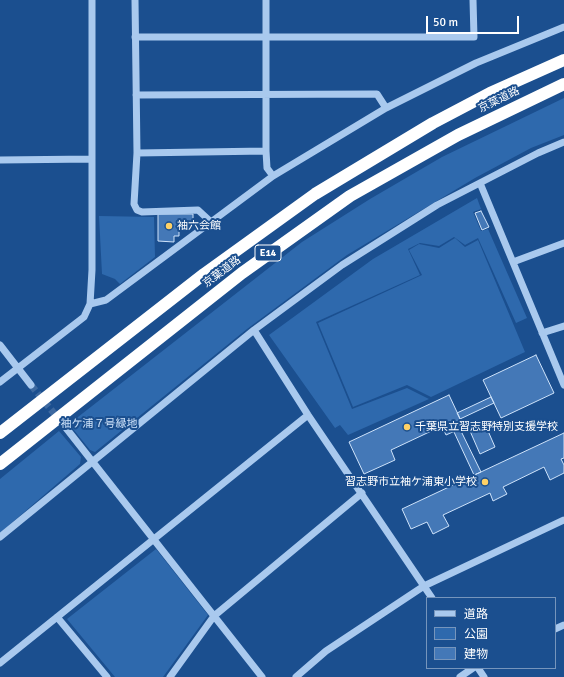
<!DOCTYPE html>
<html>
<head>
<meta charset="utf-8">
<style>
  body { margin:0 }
  #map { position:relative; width:564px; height:677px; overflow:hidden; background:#1b4f8f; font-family:Signika,"Noto Sans JP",sans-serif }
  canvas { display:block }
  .legend { position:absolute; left:426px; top:597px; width:130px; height:72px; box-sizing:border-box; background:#1b4f8f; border:1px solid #7695bc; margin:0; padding:5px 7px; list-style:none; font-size:12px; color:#fff }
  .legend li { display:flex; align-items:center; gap:8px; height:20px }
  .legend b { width:20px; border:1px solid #7695bc }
  .scale { position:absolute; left:426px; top:16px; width:93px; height:18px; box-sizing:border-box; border:2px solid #fff; border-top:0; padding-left:5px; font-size:12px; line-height:14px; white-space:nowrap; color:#fff; -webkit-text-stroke:3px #1b4f8f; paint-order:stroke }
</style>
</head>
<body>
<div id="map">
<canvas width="564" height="677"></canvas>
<ul class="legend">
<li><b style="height:5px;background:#a9c9ee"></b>道路</li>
<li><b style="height:11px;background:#2e69ad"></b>公園</li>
<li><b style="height:11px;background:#4478b7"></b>建物</li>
</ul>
<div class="scale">50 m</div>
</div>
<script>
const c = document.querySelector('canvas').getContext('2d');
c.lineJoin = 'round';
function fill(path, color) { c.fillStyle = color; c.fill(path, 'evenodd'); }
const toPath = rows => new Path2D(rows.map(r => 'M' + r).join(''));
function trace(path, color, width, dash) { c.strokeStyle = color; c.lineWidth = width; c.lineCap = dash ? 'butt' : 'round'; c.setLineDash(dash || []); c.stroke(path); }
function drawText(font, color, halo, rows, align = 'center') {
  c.font = font + ' Signika,"Noto Sans JP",sans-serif'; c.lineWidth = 4; c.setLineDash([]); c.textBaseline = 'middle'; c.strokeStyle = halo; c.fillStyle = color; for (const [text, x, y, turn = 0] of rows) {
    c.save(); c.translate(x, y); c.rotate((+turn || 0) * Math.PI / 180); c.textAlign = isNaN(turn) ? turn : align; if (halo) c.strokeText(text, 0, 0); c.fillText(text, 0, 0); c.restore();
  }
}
fill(toPath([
  [564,98,564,135,531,148,475,178,347,255,247,329,95,452,90,450,69,424,302,242,370,199,442,157],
  [477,198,481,209,473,212,481,231,488,229,527,318,516,323,478,238,465,245,454,237,439,246,420,243,408,249,420,275,316,322,352,409,407,388,429,399,348,435,340,425,335,428,269,335,373,259],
  [99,216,154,217,155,257,120,284,115,279,102,274],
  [455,238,465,247,478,240,525,352,431,397,407,385,353,407,318,323,422,275,409,250,419,244,439,248],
  [59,431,81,457,80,464,0,533,0,479],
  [156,549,208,615,163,677,115,677,67,619]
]), '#2e69ad');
const building = toPath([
  [481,211,489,227,482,230,475,213,481,211],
  [158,214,193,214,193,224,185,224,184,230,179,230,179,236,174,236,174,242,158,241,158,214],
  [536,355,554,393,501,418,483,380,536,355],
  [449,395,464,427,446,435,442,426,391,450,395,460,364,474,349,442,449,395],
  [491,397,494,403,460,419,457,413,491,397],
  [485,424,495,447,480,454,470,431,485,424],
  [460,429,481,472,474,475,454,432,460,429],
  [564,433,564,458,561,459,564,465,564,473,550,480,544,467,503,487,507,494,493,501,490,493,443,515,449,526,433,534,427,522,411,529,402,509,564,433]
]);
fill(building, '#4478b7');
trace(building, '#cfe3fa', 1);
trace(toPath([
  [31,385,66,428]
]), '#3d69a0', 7, [7, 3.5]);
trace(toPath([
  [135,0,137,153,134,204,137,210,142,212,198,210,211,222],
  [266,0,266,151,267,168,273,176],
  [135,37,474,37,473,0],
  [136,95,377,94,386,108],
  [137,153,266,151],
  [0,160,92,159],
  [480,183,564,385],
  [513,262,564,243],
  [90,304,106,300,273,176,386,108,476,63,564,27],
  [254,330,308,415,432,598],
  [542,333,564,326],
  [0,345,31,385],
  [0,382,84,317,90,304,92,270,92,0],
  [66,428,262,677],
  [0,537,254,330,342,265,437,205,538,153,564,142],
  [57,617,107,677],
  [555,629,564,625],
  [0,663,308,415],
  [478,668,484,677],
  [170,677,214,616,362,493],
  [296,677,326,651,424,586,564,520],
  [460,677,473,668]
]), '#a9c9ee', 7);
trace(toPath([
  [0,433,204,274,315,194,433,123,490,93,564,60],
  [0,464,242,273,350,196,458,135,564,84]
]), '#fff', 12);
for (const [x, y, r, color] of [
  [169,226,4,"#ffd166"],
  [407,427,4,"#ffd166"],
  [485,482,4,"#ffd166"]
]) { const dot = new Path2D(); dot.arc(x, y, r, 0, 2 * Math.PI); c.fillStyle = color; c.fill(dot); trace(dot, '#1b4f8f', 1.5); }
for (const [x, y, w] of [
  [268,253,26]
]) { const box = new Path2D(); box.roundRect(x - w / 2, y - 8, w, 16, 3); c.fillStyle = '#1b4f8f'; c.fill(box); trace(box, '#fff', 1); }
drawText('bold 10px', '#fff', null, [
  ["E14",268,253]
]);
drawText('11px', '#fff', '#1b4f8f', [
  ["京葉道路",499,100,-26],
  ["京葉道路",222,272,-37]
]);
drawText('11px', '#fff', '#1b4f8f', [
  ["袖六会館",177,226],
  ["千葉県立習志野特別支援学校",415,427],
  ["習志野市立袖ケ浦東小学校",477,482,"right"]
], 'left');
drawText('11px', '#cfe3fa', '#1b4f8f', [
  ["袖ケ浦７号緑地",99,424]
]);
</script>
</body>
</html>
